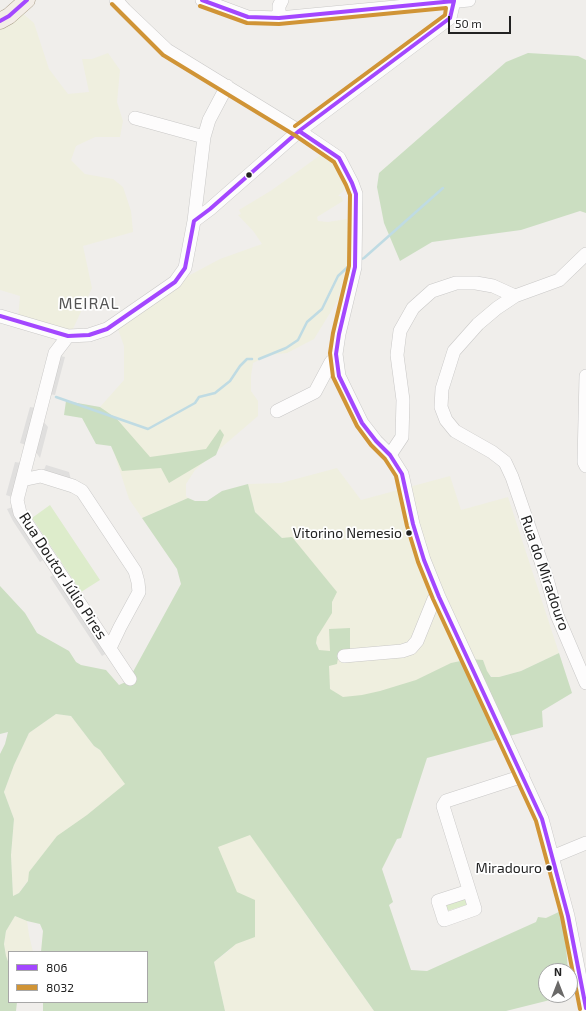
<!DOCTYPE html>
<html>
<head>
<meta charset="utf-8">
<style>
  body { margin:0 }
  #map { position:relative; width:586px; height:1011px; overflow:hidden; background:#f0eeeb; font-family:"Exo 2",sans-serif }
  canvas { display:block }
  .legend { position:absolute; left:8px; top:951px; width:140px; height:52px; box-sizing:border-box; background:#fff; border:1px solid #a7a7a7; margin:0; padding:5px 7px; list-style:none; font-size:12px; color:#222 }
  .legend li { display:flex; align-items:center; gap:8px; height:20px }
  .legend b { width:20px; border:1px solid #a7a7a7 }
  .north { position:absolute; left:538px; top:963px; width:40px; height:40px; box-sizing:border-box; background:#fff; border:1px solid #a7a7a7; border-radius:50%; rotate:0deg; font-size:11px; font-weight:700; line-height:16px; text-align:center; color:#222 }
  .north::after { content:''; display:block; margin:auto; width:14px; height:18px; background:#6a6968; clip-path:polygon(50% 0,100% 100%,50% 72%,0 100%) }
  .scale { position:absolute; left:448px; top:16px; width:63px; height:18px; box-sizing:border-box; border:2px solid #222; border-top:0; padding-left:5px; font-size:12px; line-height:14px; white-space:nowrap; color:#222; -webkit-text-stroke:3px #fff; paint-order:stroke }
</style>
</head>
<body>
<div id="map">
<canvas width="586" height="1011"></canvas>
<ul class="legend">
<li><b style="height:5px;background:#a347ff"></b>806</li>
<li><b style="height:5px;background:#d09436"></b>8032</li>
</ul>
<div class="north">N</div>
<div class="scale">50 m</div>
</div>
<script>
const c = document.querySelector('canvas').getContext('2d');
c.lineJoin = 'round';
function fill(path, color) { c.fillStyle = color; c.fill(path, 'evenodd'); }
const toPath = rows => new Path2D(rows.map(r => 'M' + r).join(''));
function trace(path, color, width, dash) { c.strokeStyle = color; c.lineWidth = width; c.lineCap = dash ? 'butt' : 'round'; c.setLineDash(dash || []); c.stroke(path); }
function drawText(font, color, halo, rows, align = 'center') {
  c.font = font + ' "Exo 2",sans-serif'; c.lineWidth = 3.5; c.setLineDash([]); c.textBaseline = 'middle'; c.strokeStyle = halo; c.fillStyle = color; for (const [text, x, y, turn = 0] of rows) {
    c.save(); c.translate(x, y); c.rotate((+turn || 0) * Math.PI / 180); c.textAlign = isNaN(turn) ? turn : align; if (halo) c.strokeText(text, 0, 0); c.fillText(text, 0, 0); c.restore();
  }
}
fill(toPath([
  [21,12,34,23,49,69,68,94,89,92,82,59,92,59,108,53,120,70,117,102,123,121,120,137,95,137,76,146,71,160,85,174,113,179,123,187,131,211,133,232,83,246,92,288,72,331,18,318,20,296,0,290,0,26],
  [326,151,351,172,344,190,338,196,341,196,343,201,317,217,318,221,328,222,347,219,347,223,353,223,352,263,345,271,338,300,314,339,287,353,269,355,253,363,251,376,251,391,258,401,258,416,195,470,186,484,186,496,188,498,142,518,129,499,116,459,112,415,100,407,124,380,124,346,118,329,188,276,220,259,262,244,254,232,238,215,241,214,239,210,272,190],
  [337,468,361,500,450,476,461,510,508,497,559,653,521,671,499,677,492,677,487,672,483,660,405,690,352,699,340,698,330,689,315,639,331,585,255,512,248,484,281,483],
  [56,714,71,716,94,746,131,772,126,786,26,883,19,893,13,896,11,855,14,819,4,792,14,765,29,733],
  [248,831,313,925,374,1011,225,1011,214,962,231,949,212,841],
  [15,916,27,921,29,935,33,952,9,952,9,964,6,956,4,944,6,931]
]), '#efefdf');
fill(toPath([
  [50,505,100,580,81,592,32,518],
  [462,897,467,899,466,905,447,911,445,903]
]), '#ddeccb');
fill(toPath([
  [528,53,578,56,586,60,586,213,580,211,521,230,432,242,400,261,384,223,377,187,379,173,506,62],
  [66,401,100,407,116,418,150,457,206,449,220,429,224,435,216,455,169,483,161,468,122,471,111,446,96,444,82,418,64,415],
  [248,484,255,512,282,538,292,537,337,592,332,602,332,613,317,637,316,643,319,650,330,651,329,629,350,628,350,651,339,652,337,664,329,666,330,689,343,697,362,695,380,691,416,680,451,663,470,659,483,660,487,671,491,677,499,677,521,671,559,653,572,693,542,711,543,727,427,758,401,838,397,839,382,869,393,902,389,905,411,970,427,971,536,922,538,917,546,918,563,910,568,971,546,971,546,995,570,995,570,992,570,995,506,1011,374,1011,250,835,218,847,237,892,255,900,255,937,236,944,214,962,225,1011,43,1011,43,1002,147,1002,147,952,41,952,43,931,40,924,27,921,15,916,6,931,4,944,6,956,9,964,9,1002,17,1002,16,1011,0,1011,0,754,5,744,8,732,0,734,0,586,25,613,37,633,69,651,76,662,81,665,106,670,119,685,128,681,181,584,177,569,142,518,188,498,195,501,207,501,222,491],
  [56,714,71,716,94,746,100,750,125,784,87,815,57,836,29,872,28,881,19,893,13,896,11,855,14,819,4,792,14,765,29,733]
]), '#cbdec1');
fill(toPath([
  [60,356,65,357,55,395,50,394],
  [30,407,36,408,26,445,20,443],
  [43,421,48,427,40,458,35,451],
  [15,462,21,463,12,497,6,495],
  [46,465,69,472,71,480,44,470],
  [13,507,45,559,40,562,13,521,7,509],
  [55,574,107,653,102,656,50,577]
]), '#e0dfde');
trace(toPath([
  [360,260,364,258,443,188],
  [259,359,286,348,298,340,307,322,322,309,338,276,351,264],
  [56,397,148,429,195,403,199,397,215,393,230,381,240,366,247,359,252,359]
]), '#bfdbe3', 2.5);
const minor = toPath([
  [116,0,125,10,167,50,299,131,339,158,352,183,356,194,355,267,339,334,336,354,339,376,362,423,376,441,390,455,402,474,413,524,424,560,439,597,542,819,568,916,586,1008],
  [202,0,248,17,279,18,469,0],
  [279,18,279,6,282,0],
  [135,118,204,137],
  [194,221,210,209,299,131,450,18,454,1],
  [586,254,559,280,515,296,497,308,478,324,454,351,442,389,441,407,446,420,455,431,492,452,505,462,512,477,547,579,557,615,586,683],
  [0,316,68,336,89,335,107,329,175,282,185,268,194,221,204,137,209,120,227,86],
  [68,336,55,353,17,500,20,513,130,679],
  [586,376,584,462,586,466],
  [277,411,315,392,331,362,337,361],
  [390,455,402,437,403,400,397,355,400,331,413,308,432,291,456,283,476,283,493,286,515,296],
  [22,480,41,476,73,486,82,491,135,571,138,582,139,592,120,627,110,648],
  [344,656,402,651,411,648,417,641,434,599,439,597],
  [552,857,586,843],
  [469,891,438,901,444,920,475,909,443,806,446,801,523,776]
]);
const major = toPath([
  [0,21,9,16,27,0]
]);
trace(minor, '#c9c8c7', 14);
trace(major, '#a79c86', 17);
trace(minor, '#fdfcfc', 13);
trace(major, '#f3ede7', 16);
trace(toPath([
  [0,21,9,16,27,0],
  [299,131,339,158,352,183,356,194,355,267,339,334,336,354,339,376,362,423,376,441,390,455,402,474,413,524,424,560,439,597,542,819,568,916,586,1008],
  [0,316,68,336,89,335,107,329,175,282,185,268,194,221,210,209,299,131,450,18,454,1,279,18,248,17,202,0]
]), '#a347ff', 4);
trace(toPath([
  [112,4,163,55,296,136,334,162,346,185,350,195,349,266,333,333,330,353,333,377,357,426,371,445,385,459,396,476,407,526,418,562,433,599,536,821,562,917,580,1009],
  [200,6,247,23,279,24,446,8,445,15,295,126]
]), '#d09436', 4);
for (const [x, y, r, color] of [
  [249,175,3.5,"#222"],
  [409,533,3.5,"#222"],
  [549,868,3.5,"#222"]
]) { const dot = new Path2D(); dot.arc(x, y, r, 0, 2 * Math.PI); c.fillStyle = color; c.fill(dot); trace(dot, '#fff', 1.5); }
drawText('14px', '#222', '#fff', [
  ["Vitorino Nemesio",402,533],
  ["Miradouro",542,868]
], 'right');
drawText('15px', '#222', '#fff', [
  ["Rua do Miradouro",545,573,71],
  ["Rua Doutor Júlio Pires",63,576,57]
]);
c.letterSpacing = '1px';
drawText('16px', '#555', '#fff', [
  ["MEIRAL",89,304]
]);
c.letterSpacing = '0px';
</script>
</body>
</html>
